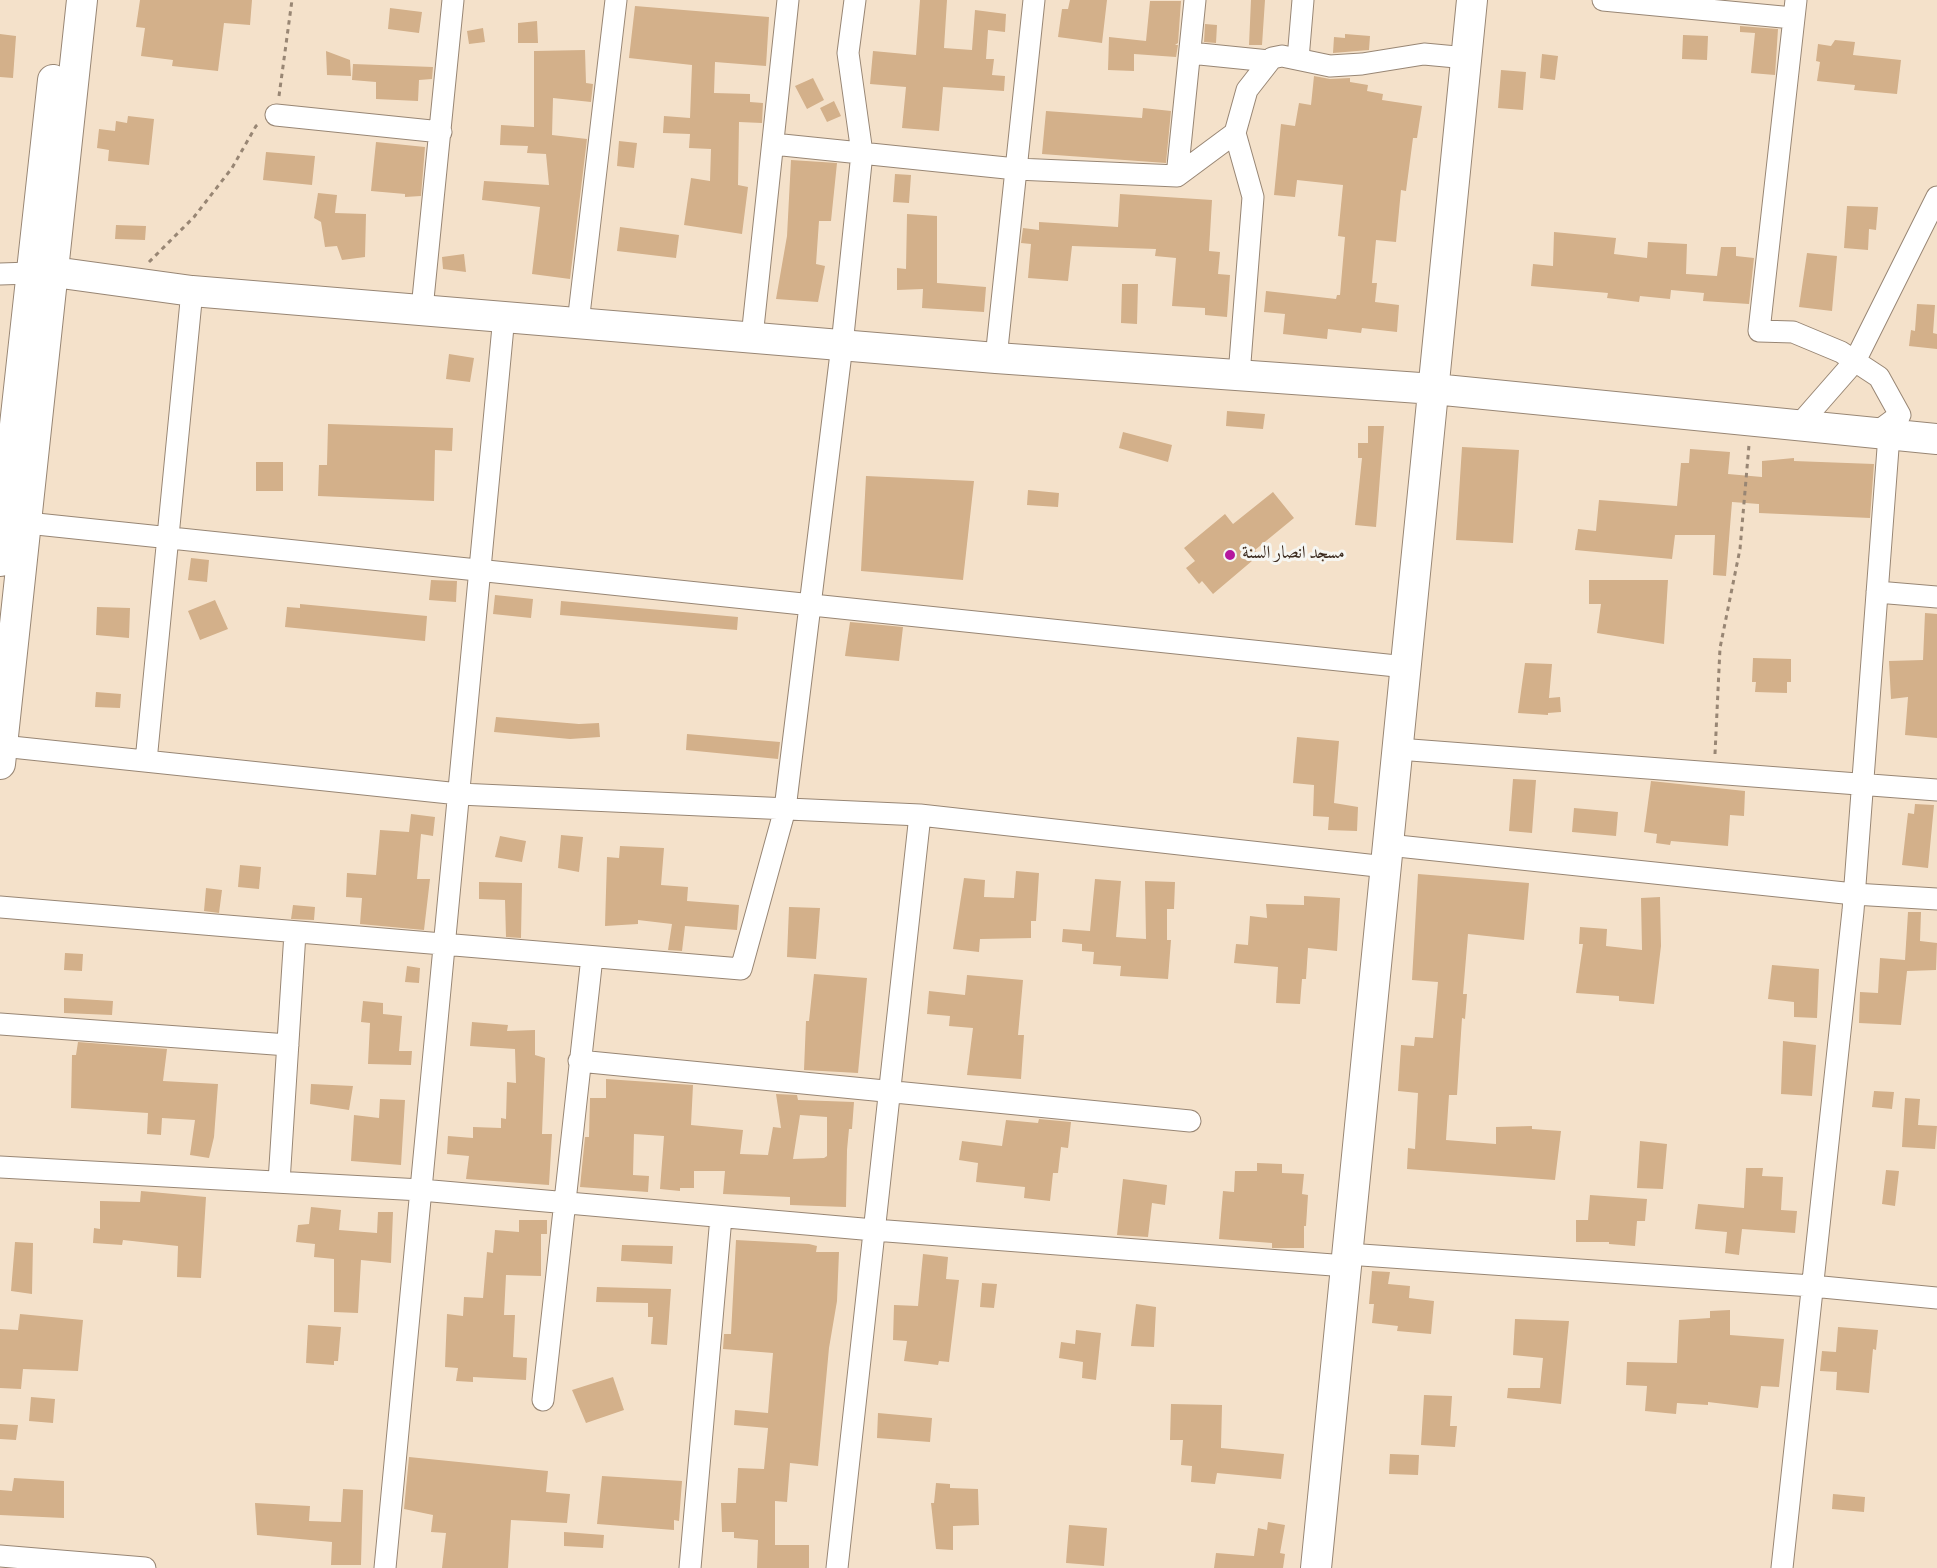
<!DOCTYPE html>
<html>
<head>
<meta charset="utf-8">
<style>
  body { margin:0 }
  canvas { display:block; background:#f4e1ca }
</style>
</head>
<body>
<canvas width="1937" height="1568"></canvas>
<script>
const c = document.querySelector('canvas').getContext('2d');
c.lineJoin = 'round';
function fill(path, color) { c.fillStyle = color; c.fill(path, 'evenodd'); }
const toPath = rows => new Path2D(rows.map(r => 'M' + r).join(''));
function trace(path, color, width, dash) { c.strokeStyle = color; c.lineWidth = width; c.lineCap = dash ? 'butt' : 'round'; c.setLineDash(dash || []); c.stroke(path); }
function drawText(font, color, halo, rows, align = 'center') {
  c.font = font + ' Vollkorn,Amiri,serif'; c.lineWidth = 6; c.setLineDash([]); c.textBaseline = 'middle'; c.strokeStyle = halo; c.fillStyle = color; for (const [text, x, y, turn = 0] of rows) {
    c.save(); c.translate(x, y); c.rotate((+turn || 0) * Math.PI / 180); c.textAlign = isNaN(turn) ? turn : align; if (halo) c.strokeText(text, 0, 0); c.fillText(text, 0, 0); c.restore();
  }
}
fill(toPath([
  [140,0,252,0,250,25,224,23,218,71,172,66,173,60,141,56,145,28,136,27],
  [920,0,947,0,944,48,972,50,975,10,1006,14,1005,32,988,30,986,59,994,59,992,75,1005,76,1004,91,943,87,939,131,902,128,906,87,870,84,873,51,916,55],
  [1070,0,1107,0,1102,43,1058,37,1062,9,1068,9],
  [1251,0,1265,0,1262,45,1249,45],
  [1150,1,1181,1,1178,43,1175,45,1178,45,1176,57,1134,54,1134,71,1108,70,1109,37,1146,41],
  [635,6,769,17,766,66,715,62,714,93,750,94,750,102,763,103,762,123,739,122,738,185,748,187,742,234,684,225,691,178,710,181,711,149,689,148,690,134,663,133,664,116,690,118,692,65,629,58],
  [390,8,422,12,419,33,388,29],
  [537,21,538,43,518,43,518,23],
  [1205,24,1217,25,1216,43,1204,42],
  [1740,26,1778,29,1775,75,1751,73,1755,33,1740,32],
  [483,28,485,42,469,44,467,31],
  [0,34,16,36,13,78,0,77],
  [1345,34,1370,36,1369,50,1333,53,1334,37,1345,38],
  [1683,35,1708,36,1707,60,1682,59],
  [1835,40,1855,42,1853,55,1901,60,1897,94,1854,90,1855,85,1817,81,1820,62,1816,61,1818,44,1831,46],
  [585,50,586,83,593,84,591,102,553,98,552,135,587,139,570,279,532,274,540,207,482,200,484,181,549,185,546,154,527,153,528,146,500,145,501,125,534,127,534,51],
  [326,51,350,60,351,76,327,75],
  [1542,54,1558,56,1555,80,1540,78],
  [353,64,433,67,432,79,419,80,418,101,376,99,376,82,352,80],
  [1501,70,1526,72,1523,110,1498,108],
  [1314,76,1330,79,1350,78,1350,82,1368,85,1367,91,1383,94,1382,100,1422,106,1417,138,1413,138,1406,191,1401,190,1396,242,1376,240,1372,283,1377,283,1375,302,1399,305,1397,332,1362,328,1361,333,1328,329,1327,339,1283,334,1285,314,1264,312,1266,291,1336,299,1337,295,1340,295,1345,237,1338,236,1343,185,1297,180,1295,197,1274,195,1281,124,1295,126,1299,103,1311,105],
  [813,78,824,100,807,109,795,86],
  [834,101,841,116,827,122,820,108],
  [1143,108,1171,111,1166,163,1042,154,1046,111,1142,118],
  [128,116,154,119,149,165,108,161,109,150,97,148,99,129,115,131,116,121,127,123],
  [619,141,637,143,634,168,617,166],
  [376,142,425,147,421,196,405,197,405,194,371,191],
  [266,152,315,156,312,185,263,180],
  [791,160,837,163,831,221,819,221,816,264,825,266,818,302,776,299,787,236],
  [895,174,911,175,909,203,893,202],
  [318,193,337,195,335,213,366,214,365,257,342,260,337,246,325,247,321,222,314,218],
  [1120,194,1212,200,1209,251,1220,252,1218,274,1230,275,1227,317,1205,315,1205,308,1172,306,1176,258,1155,256,1156,249,1072,246,1068,281,1028,278,1031,244,1021,243,1023,228,1039,230,1039,222,1118,227],
  [1847,206,1878,207,1876,230,1869,229,1868,250,1844,248],
  [907,214,937,216,937,283,986,287,984,312,922,308,923,289,897,290,897,268,906,269],
  [116,225,146,226,145,240,115,239],
  [620,227,679,235,676,258,617,251],
  [1554,232,1616,238,1614,254,1647,258,1648,242,1687,244,1686,274,1717,276,1721,247,1736,247,1736,256,1754,258,1749,304,1703,301,1704,293,1671,290,1670,299,1640,296,1639,302,1607,298,1608,293,1531,286,1533,264,1553,266],
  [1807,253,1837,256,1832,311,1799,307],
  [464,254,466,272,443,269,442,257],
  [1122,284,1138,284,1137,324,1121,323],
  [1917,304,1935,305,1933,333,1937,334,1937,349,1909,346,1911,330,1915,331],
  [449,354,474,358,470,382,446,379],
  [1227,411,1265,414,1263,429,1226,426],
  [328,424,453,428,452,451,435,450,434,501,318,496,319,465,327,465],
  [1368,426,1384,426,1376,527,1355,525,1362,458,1358,458,1358,443,1368,443],
  [1123,432,1172,445,1168,462,1119,448],
  [1462,447,1519,450,1513,543,1456,540],
  [1690,449,1730,452,1728,474,1762,477,1762,461,1794,458,1794,461,1874,464,1870,518,1759,513,1759,504,1732,502,1726,576,1713,575,1715,535,1675,535,1672,559,1575,550,1578,529,1596,531,1599,500,1677,506,1681,463,1689,463],
  [256,462,283,462,283,491,256,491],
  [866,476,974,481,963,580,861,571],
  [1028,490,1059,493,1058,507,1027,505],
  [1273,492,1294,518,1255,550,1259,555,1213,594,1202,581,1199,584,1186,568,1195,561,1184,548,1225,514,1233,524],
  [191,558,209,560,207,582,188,580],
  [431,580,457,581,456,602,429,600],
  [1589,580,1668,580,1664,644,1597,633,1601,604,1589,604],
  [495,595,533,599,531,618,493,614],
  [215,600,228,629,200,640,188,611],
  [561,601,738,617,737,630,560,615],
  [300,604,427,616,425,641,285,627,287,607,300,608],
  [97,607,130,608,129,638,96,635],
  [1925,613,1937,614,1937,738,1905,735,1908,697,1891,699,1889,661,1923,660],
  [850,622,903,627,899,661,845,656],
  [1753,658,1791,659,1791,682,1787,682,1787,693,1755,692,1756,682,1752,682],
  [1525,663,1552,664,1549,698,1560,697,1561,712,1548,713,1548,715,1518,713],
  [96,692,121,694,120,708,95,707],
  [496,717,579,724,599,723,600,737,570,739,494,732],
  [687,734,780,742,778,759,686,750],
  [1297,737,1339,741,1334,803,1358,807,1357,831,1328,830,1329,817,1313,816,1314,785,1293,783],
  [1513,779,1536,780,1532,833,1509,831],
  [1651,781,1745,791,1744,816,1730,815,1728,846,1671,841,1670,845,1656,843,1657,834,1644,832],
  [1915,804,1934,805,1928,868,1902,865,1908,813,1914,814],
  [1574,808,1618,812,1616,836,1572,832],
  [411,814,435,817,433,836,421,834,417,879,430,879,424,930,360,924,362,898,346,897,347,873,376,875,380,830,409,832],
  [561,835,583,837,579,872,558,868],
  [500,836,526,841,522,862,495,857],
  [620,846,664,848,661,885,688,887,687,901,739,905,737,930,685,926,682,951,668,950,672,924,638,920,638,924,605,926,607,857,619,858],
  [240,865,261,867,259,889,238,887],
  [1016,871,1039,873,1036,921,1031,921,1031,938,980,939,979,952,953,949,964,878,985,880,984,897,1014,898],
  [1418,874,1529,883,1524,940,1468,934,1463,994,1467,994,1465,1019,1462,1018,1457,1095,1449,1095,1446,1140,1496,1144,1496,1127,1532,1126,1532,1129,1561,1131,1555,1180,1407,1169,1408,1148,1415,1149,1418,1093,1398,1091,1401,1045,1414,1046,1415,1037,1433,1038,1438,982,1412,980],
  [1095,879,1121,881,1116,937,1146,939,1145,881,1175,882,1174,909,1167,909,1167,940,1171,940,1168,979,1120,976,1121,966,1093,964,1094,952,1082,951,1082,944,1062,942,1063,929,1090,931],
  [479,882,522,883,521,938,506,937,505,900,479,899],
  [206,888,222,890,219,913,204,911],
  [1304,896,1340,898,1337,951,1308,948,1306,979,1302,979,1300,1004,1276,1003,1278,967,1234,963,1236,944,1248,945,1250,916,1267,918,1266,904,1304,905],
  [1660,897,1661,946,1654,1004,1619,1001,1619,996,1576,993,1583,944,1579,944,1580,927,1607,929,1606,946,1642,950,1641,898],
  [293,905,315,907,314,920,291,919],
  [789,907,820,908,816,959,787,957],
  [1908,912,1921,912,1920,941,1937,943,1936,970,1907,971,1901,1025,1859,1023,1860,992,1878,993,1880,958,1905,960],
  [65,953,83,954,82,971,64,970],
  [1772,965,1819,969,1817,1018,1794,1017,1794,1002,1768,999],
  [407,966,420,968,419,983,405,982],
  [814,974,867,978,858,1073,804,1070,806,1021,809,1021],
  [967,975,1023,980,1018,1035,1024,1035,1021,1079,967,1075,973,1028,949,1026,950,1016,927,1014,929,991,965,995],
  [64,998,113,1001,112,1015,64,1013],
  [363,1001,383,1003,383,1014,402,1016,399,1051,412,1051,411,1065,368,1064,370,1023,361,1022],
  [472,1022,508,1025,507,1031,535,1030,535,1055,545,1058,542,1134,552,1134,549,1185,466,1179,469,1156,447,1154,448,1136,473,1138,473,1127,501,1128,501,1118,506,1119,507,1082,516,1083,515,1049,470,1046],
  [1783,1041,1816,1045,1812,1096,1781,1094],
  [78,1042,167,1049,163,1081,218,1084,214,1137,209,1158,190,1155,195,1120,162,1118,161,1135,147,1134,148,1113,71,1108,72,1055,76,1055],
  [606,1079,693,1085,691,1125,743,1130,740,1154,768,1155,773,1127,781,1128,776,1094,797,1095,798,1100,854,1102,852,1129,849,1129,847,1150,846,1207,790,1205,790,1197,723,1194,725,1171,694,1171,694,1188,680,1188,680,1191,660,1189,664,1136,634,1134,633,1175,649,1176,648,1192,580,1187,585,1137,589,1137,590,1098,606,1098],
  [800,1115,827,1117,827,1156,824,1158,793,1159],
  [311,1084,353,1086,349,1110,310,1104],
  [1874,1091,1894,1092,1892,1109,1872,1107],
  [1905,1098,1920,1099,1918,1125,1937,1126,1935,1149,1902,1147],
  [380,1099,405,1100,401,1165,351,1161,354,1115,379,1118],
  [1039,1119,1071,1122,1068,1148,1061,1147,1058,1173,1053,1173,1050,1201,1024,1198,1025,1187,976,1182,978,1163,959,1160,962,1141,1002,1146,1006,1120,1038,1123],
  [1640,1141,1667,1144,1663,1189,1637,1188],
  [1257,1163,1282,1164,1282,1173,1304,1174,1302,1194,1308,1195,1306,1226,1304,1226,1304,1248,1272,1248,1272,1243,1219,1239,1223,1191,1234,1192,1235,1171,1257,1171],
  [1746,1168,1763,1168,1762,1176,1783,1177,1781,1210,1797,1211,1795,1233,1742,1229,1739,1255,1725,1253,1727,1232,1695,1229,1698,1204,1744,1208],
  [1886,1170,1899,1171,1895,1206,1882,1204],
  [1123,1179,1167,1185,1165,1205,1152,1203,1148,1237,1117,1235],
  [141,1191,206,1197,201,1278,177,1277,178,1246,123,1240,122,1245,93,1243,94,1228,100,1229,100,1201,140,1202],
  [1590,1195,1647,1199,1645,1221,1637,1221,1635,1246,1609,1244,1609,1242,1576,1242,1576,1220,1588,1220],
  [311,1207,341,1210,339,1230,377,1233,378,1212,393,1212,391,1263,361,1260,358,1313,334,1312,334,1259,314,1257,315,1244,296,1242,298,1225,309,1224],
  [519,1220,547,1220,547,1234,541,1234,541,1276,506,1275,504,1315,515,1315,513,1357,527,1358,526,1380,473,1377,473,1382,456,1381,458,1368,445,1367,447,1314,463,1316,464,1297,483,1298,487,1252,493,1253,495,1230,519,1232],
  [736,1240,809,1244,817,1246,816,1252,839,1252,837,1301,829,1348,818,1466,790,1463,787,1502,775,1501,775,1545,809,1545,809,1568,757,1568,758,1540,734,1538,734,1532,722,1532,721,1503,736,1503,738,1468,764,1469,768,1428,734,1425,735,1410,768,1413,773,1353,723,1349,724,1334,731,1334],
  [15,1242,33,1243,32,1294,11,1291],
  [622,1245,673,1246,672,1264,621,1261],
  [923,1254,948,1257,946,1279,959,1280,949,1362,939,1361,938,1365,904,1361,907,1341,893,1340,894,1305,918,1306],
  [1372,1271,1390,1272,1388,1284,1410,1286,1409,1298,1434,1301,1431,1334,1397,1331,1398,1326,1372,1323,1374,1304,1369,1304],
  [982,1283,997,1284,994,1308,980,1307],
  [597,1287,671,1289,667,1345,651,1344,653,1317,648,1317,648,1303,596,1302],
  [1136,1304,1156,1307,1154,1347,1131,1346],
  [1730,1310,1730,1335,1784,1339,1779,1387,1761,1386,1758,1408,1708,1402,1708,1405,1677,1403,1676,1414,1645,1411,1647,1386,1626,1385,1627,1362,1677,1363,1679,1320,1710,1318,1710,1311],
  [20,1314,83,1320,78,1371,23,1369,21,1389,0,1388,0,1329,18,1330],
  [1515,1319,1569,1321,1561,1404,1507,1398,1508,1388,1540,1388,1543,1358,1513,1355],
  [308,1325,341,1327,338,1361,334,1361,334,1365,306,1363],
  [1838,1327,1878,1330,1876,1350,1873,1349,1869,1393,1836,1390,1837,1372,1820,1371,1822,1351,1836,1352],
  [1076,1330,1101,1333,1096,1380,1082,1378,1083,1362,1059,1358,1061,1342,1075,1344],
  [613,1377,624,1410,586,1423,572,1390],
  [1424,1395,1452,1396,1450,1426,1457,1426,1455,1447,1421,1445],
  [31,1397,55,1399,53,1423,29,1421],
  [1171,1404,1222,1405,1221,1448,1284,1454,1281,1479,1217,1473,1215,1484,1191,1482,1192,1466,1181,1465,1183,1440,1170,1440],
  [878,1413,932,1418,930,1442,877,1438],
  [0,1424,18,1425,16,1440,0,1439],
  [1390,1454,1419,1455,1418,1475,1389,1474],
  [409,1457,548,1471,546,1492,570,1494,567,1523,511,1520,508,1568,442,1568,446,1533,431,1532,433,1515,404,1509],
  [602,1476,682,1481,679,1521,674,1520,674,1530,597,1524],
  [14,1478,64,1481,64,1518,0,1515,0,1490,12,1491],
  [936,1483,950,1484,950,1488,978,1489,979,1525,953,1526,953,1550,936,1549,931,1503,934,1503],
  [343,1489,363,1490,361,1565,331,1565,332,1542,257,1535,255,1503,310,1506,309,1521,341,1522],
  [1833,1494,1865,1497,1864,1512,1832,1509],
  [1268,1522,1285,1525,1280,1553,1285,1554,1283,1568,1214,1568,1216,1553,1254,1556,1258,1528,1267,1530],
  [1069,1525,1107,1528,1104,1566,1066,1563],
  [564,1532,604,1535,603,1548,564,1546]
]), '#d3b08a');
const street = toPath([
  [1603,0,1793,18],
  [1796,0,1759,331,1793,332,1841,352,1879,377,1900,415,1877,432],
  [1190,53,1269,61],
  [1298,59,1303,0],
  [276,115,441,132],
  [1235,133,1253,197,1239,375],
  [773,144,1016,169,1177,176,1235,133,1247,90,1272,58,1282,56,1330,66,1362,64,1424,54,1467,58],
  [1177,176,1195,0],
  [0,274,31,273],
  [422,309,453,0],
  [578,323,616,0],
  [752,337,788,0],
  [996,358,1034,0],
  [1799,425,1855,361,1937,197],
  [27,523,1406,667],
  [1877,592,1937,597],
  [2,746,459,794,920,815,1386,867],
  [1398,749,1937,790],
  [146,761,192,291],
  [1388,845,1854,894,1937,899],
  [0,907,741,969,785,809,842,345,862,153,848,53,855,0],
  [0,1024,288,1045],
  [579,1061,1190,1121],
  [0,1167,421,1190,874,1230,1346,1266],
  [279,1182,295,933],
  [1347,1254,1812,1286,1937,1298],
  [543,1400,592,957],
  [0,1556,145,1568],
  [385,1568,504,316],
  [690,1568,721,1217],
  [837,1568,920,815],
  [1782,1568,1853,911,1889,435]
]);
const secondary = toPath([
  [31,273,54,272,192,291,996,358,1434,389,1937,439],
  [0,561,53,80],
  [0,764,82,0],
  [1316,1568,1472,0]
]);
trace(street, '#988674', 23);
trace(secondary, '#988674', 32);
trace(toPath([
  [279,96,292,0],
  [149,262,194,217,232,168,256,126,260,123],
  [1715,754,1720,648,1740,549,1749,445]
]), '#988674', 3, [4.5, 4.5]);
trace(street, '#fff', 21);
trace(secondary, '#fff', 30);
for (const [x, y, r, color] of [
  [1230,555,6,"#b5179e"]
]) { const dot = new Path2D(); dot.arc(x, y, r, 0, 2 * Math.PI); c.fillStyle = color; c.fill(dot); trace(dot, '#f6f6f2', 2); }
drawText('18px', '#3b2a1e', '#f6f6f2', [
  ["مسجد انصار السنة",1242,555]
], 'left');
</script>
</body>
</html>
